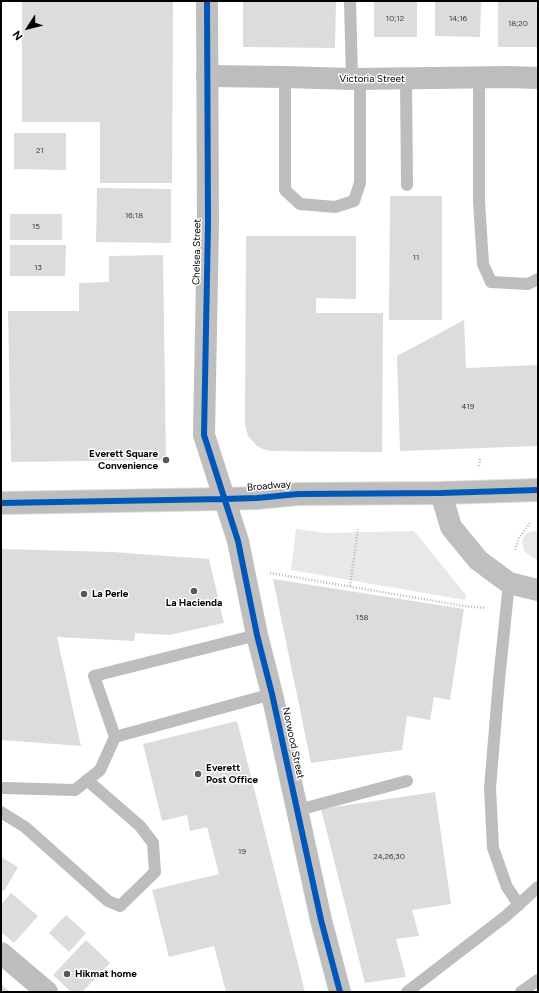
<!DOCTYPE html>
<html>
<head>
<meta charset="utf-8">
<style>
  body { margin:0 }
  #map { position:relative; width:539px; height:993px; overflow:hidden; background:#fff; font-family:Figtree,sans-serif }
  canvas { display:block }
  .frame { position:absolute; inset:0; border:2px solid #000; pointer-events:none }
  .north { position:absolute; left:8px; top:8px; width:40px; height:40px; -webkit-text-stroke:3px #fff; paint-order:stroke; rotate:234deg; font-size:11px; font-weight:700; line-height:16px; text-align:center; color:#000 }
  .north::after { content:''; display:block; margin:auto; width:14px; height:18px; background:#000; clip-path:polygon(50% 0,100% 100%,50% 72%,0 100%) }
</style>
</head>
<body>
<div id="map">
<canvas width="539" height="993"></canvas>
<div class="frame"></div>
<div class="north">N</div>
</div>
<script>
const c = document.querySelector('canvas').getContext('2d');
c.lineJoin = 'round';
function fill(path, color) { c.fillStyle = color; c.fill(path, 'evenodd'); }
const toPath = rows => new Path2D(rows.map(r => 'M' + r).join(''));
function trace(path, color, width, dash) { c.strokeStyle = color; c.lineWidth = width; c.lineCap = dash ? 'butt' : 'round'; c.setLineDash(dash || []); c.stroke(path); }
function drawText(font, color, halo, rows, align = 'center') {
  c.font = font + ' Figtree,sans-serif'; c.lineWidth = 3; c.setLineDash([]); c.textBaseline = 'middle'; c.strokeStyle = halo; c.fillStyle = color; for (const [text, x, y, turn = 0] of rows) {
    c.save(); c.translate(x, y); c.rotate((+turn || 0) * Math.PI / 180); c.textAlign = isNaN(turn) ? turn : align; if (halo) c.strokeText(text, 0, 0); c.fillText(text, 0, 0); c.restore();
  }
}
fill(toPath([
  [296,529,326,533,414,531,466,595,465,600,291,570],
  [538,530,538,561,525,552,522,543,523,538,527,533]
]), '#e8e8e8');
fill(toPath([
  [22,1,173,1,172,183,100,183,100,122,22,122],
  [243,1,336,1,335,48,243,47],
  [374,1,417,1,417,37,374,37],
  [435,1,481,1,480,37,435,36],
  [498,1,538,1,537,47,498,47],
  [14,133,66,133,66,170,14,169],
  [97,188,171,189,171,243,96,242],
  [390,196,442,196,442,320,389,320],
  [10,214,62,214,62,240,10,240],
  [246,236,356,236,356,299,316,298,316,313,383,313,382,452,271,451,263,449,257,446,248,436,245,424],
  [10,245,66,245,65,276,10,276],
  [163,255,166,460,11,462,8,311,79,311,79,283,109,282,109,256],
  [464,320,466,368,538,365,538,446,400,451,397,356],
  [1,549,112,552,209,559,224,623,169,635,135,633,134,641,57,637,81,746,1,740],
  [273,579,464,609,450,700,434,697,430,720,407,716,402,750,311,763],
  [237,721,305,992,226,992,214,946,169,957,152,890,219,874,207,827,190,831,187,815,162,821,143,744],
  [435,792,451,904,412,910,419,936,396,939,406,977,365,983,321,809],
  [1,857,18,867,4,891,1,889],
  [11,893,38,916,14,943,1,932,1,905],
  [66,915,86,933,69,952,49,933],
  [86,940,110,963,82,992,71,992,53,975],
  [1,984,10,992,1,992]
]), '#dcdcdc');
const primary = toPath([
  [1,503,224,499,257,498,298,494,441,493,538,490]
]);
trace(primary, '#dbdbdb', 24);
trace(toPath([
  [479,466,480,459],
  [515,550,519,538,530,523],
  [270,573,464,606,486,608],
  [350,586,358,529]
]), '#b8b8b8', 2.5, [1, 2]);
trace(toPath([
  [350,1,352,79],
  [285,77,285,190,300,204,335,207,354,201,360,183,360,79],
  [479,77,479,201,483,264,491,282,528,284,538,279],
  [406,79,407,185],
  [509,583,499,680,490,788,493,848,507,887,519,905],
  [115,737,272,694],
  [3,788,75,790,100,770,115,737,94,676,257,635],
  [298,810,407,781],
  [1,812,25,827,108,901,120,906,155,872,153,843,140,826,87,780],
  [407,992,506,916,538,887],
  [521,992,538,980]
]), '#bdbdbd', 12);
trace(toPath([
  [207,76,285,77,352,79,509,77,538,78],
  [1,953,47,992]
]), '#bdbdbd', 22);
trace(toPath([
  [207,1,208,224,204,435,238,541,257,635,272,694,321,920,340,992],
  [441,493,451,527,478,560,509,583,538,590]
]), '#bfbfbf', 22);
trace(primary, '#bdbdbd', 22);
trace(toPath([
  [207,1,208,224,204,435,238,541,257,635,272,694,321,920,340,992],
  [1,503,224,499,257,498,298,494,441,493,538,490]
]), '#0057b8', 6);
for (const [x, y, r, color] of [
  [166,460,4,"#595959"],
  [194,591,4,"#595959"],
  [84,594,4,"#595959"],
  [198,774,4,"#595959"],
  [67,974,4,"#595959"]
]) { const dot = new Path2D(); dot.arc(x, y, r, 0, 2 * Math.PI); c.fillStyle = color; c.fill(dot); trace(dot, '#fff', 1.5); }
drawText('8px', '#373737', null, [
  ["10;12",395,19],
  ["14;16",458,19],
  ["18;20",518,24],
  ["21",40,151],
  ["16;18",134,216],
  ["15",36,227],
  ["11",416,258],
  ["13",38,268],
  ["419",468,407],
  ["158",362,618],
  ["19",242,852],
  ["24,26,30",389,857]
]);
drawText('10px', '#000', '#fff', [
  ["Victoria Street",372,79],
  ["Chelsea Street",197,252,-89],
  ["Broadway",269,486,-5],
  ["Norwood Street",293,743,78]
]);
drawText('bold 10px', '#000', '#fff', [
  ["Everett Square",158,454,"right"],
  ["Convenience",158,466,"right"],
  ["La Perle",92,594],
  ["La Hacienda",194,603,"center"],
  ["Everett",206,768],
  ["Post Office",206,780],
  ["Hikmat home",75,974]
], 'left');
</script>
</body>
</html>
